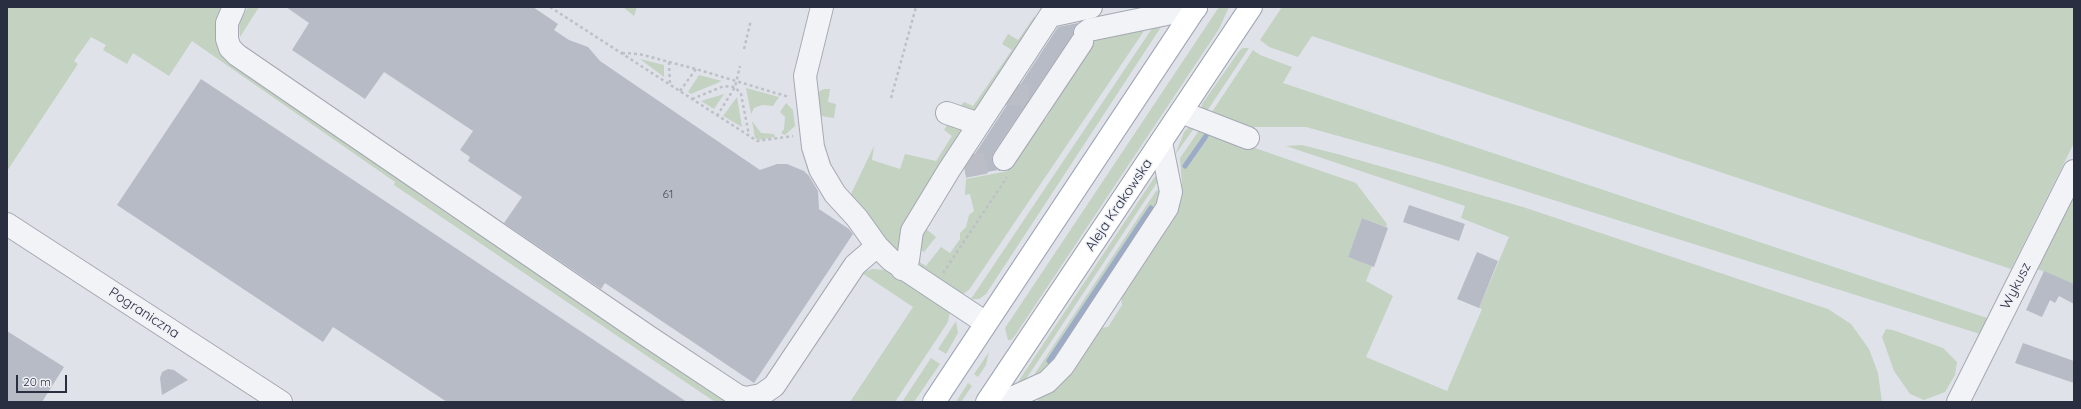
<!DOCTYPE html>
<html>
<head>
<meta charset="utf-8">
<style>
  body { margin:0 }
  #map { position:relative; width:2081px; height:409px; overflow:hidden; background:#e0e2e9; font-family:Quicksand,sans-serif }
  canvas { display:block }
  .frame { position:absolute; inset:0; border:8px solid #292e40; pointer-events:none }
  .scale { position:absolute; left:16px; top:375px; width:51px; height:18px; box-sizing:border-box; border:2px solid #292e40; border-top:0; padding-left:5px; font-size:12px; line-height:14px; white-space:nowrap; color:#292e40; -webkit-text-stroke:3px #eff1f6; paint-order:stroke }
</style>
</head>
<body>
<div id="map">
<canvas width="2081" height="409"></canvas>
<div class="frame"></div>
<div class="scale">20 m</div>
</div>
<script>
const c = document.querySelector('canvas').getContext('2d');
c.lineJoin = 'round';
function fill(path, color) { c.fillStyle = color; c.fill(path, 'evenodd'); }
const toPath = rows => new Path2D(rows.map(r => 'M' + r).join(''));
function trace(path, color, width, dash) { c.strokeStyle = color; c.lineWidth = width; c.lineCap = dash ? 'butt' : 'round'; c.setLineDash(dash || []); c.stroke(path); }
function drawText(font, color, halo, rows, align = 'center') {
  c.font = font + ' Quicksand,sans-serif'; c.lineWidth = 3; c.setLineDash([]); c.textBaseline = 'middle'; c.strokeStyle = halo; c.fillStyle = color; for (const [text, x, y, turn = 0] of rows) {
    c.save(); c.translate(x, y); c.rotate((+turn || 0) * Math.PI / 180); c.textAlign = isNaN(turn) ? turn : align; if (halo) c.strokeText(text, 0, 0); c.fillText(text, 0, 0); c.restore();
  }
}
fill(toPath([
  [7,7,224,7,217,29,430,202,729,402,715,402,394,185,395,182,192,41,169,76,133,53,127,64,103,50,106,45,91,37,74,61,78,64,7,171],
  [248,7,259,7,240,37,239,22],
  [623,7,637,7,634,16],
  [1219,7,1229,7,1219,29,1014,337,1011,340,1008,340,1005,328],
  [1282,7,2074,7,2074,143,2011,269,1312,36,1298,57,1269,47,1260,40],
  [1034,17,1042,22,977,112,959,108,964,102,973,106,1012,50,1002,44,1008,34,1018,40],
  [1155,24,1163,24,986,294,979,299,971,299],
  [1148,25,969,290,960,296,925,275,918,261,926,266,941,247,950,253,960,239,960,233,966,227,969,215,974,211,970,194,965,195,966,179,1008,171,1039,116,1045,120,1061,94,1056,90,1087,40],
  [1243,48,1249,48,1205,114,1202,108,1202,104,1240,50],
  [1253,50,1260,55,1292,67,1283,83,1987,318,1980,334,1439,164,1306,127,1244,127,1210,115],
  [640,59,664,65,664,77],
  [699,75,722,81,691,94,688,92],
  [746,88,779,97,773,106,762,105,754,108,751,114],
  [824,89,830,89,828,102,836,104,834,118,821,116,816,93],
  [724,94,714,109,701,101],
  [737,97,742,127,723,116],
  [786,103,793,110,795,126,785,135,781,133,784,129,785,117,780,112],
  [752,121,761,133,774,134,775,137,758,140,755,138],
  [949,122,966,130,896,252,849,198,874,146,872,160,900,169,905,154,936,161,952,136,944,130],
  [1195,127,1175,155,1184,132,1188,128],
  [1200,129,1356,183,1387,224,1386,227,1362,218,1348,257,1372,266,1366,281,1393,296,1366,357,1447,391,1482,309,1479,308,1509,237,1461,218,1465,206,1286,146,1302,145,1341,155,1523,207,1828,309,1851,324,1869,349,1878,373,1882,402,1037,402,1038,401,1037,397,1065,380,1100,328,1108,327,1122,305,1121,295,1178,184,1182,183,1180,158],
  [1156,175,1160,178,1022,385,1016,385],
  [1161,189,1161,198,1051,366,1034,379,1034,375,1156,191],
  [2074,192,2074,284,2035,268],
  [926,229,936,237,924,252,916,247,919,238],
  [872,269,886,270,950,311,948,322,895,402,850,402,913,307,862,273],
  [956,321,958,333,946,354,938,349],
  [1886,329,1893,330,1943,348,1957,362,1955,375,1945,392,1924,400,1910,394,1894,371,1882,337],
  [989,352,986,365,978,377,974,374],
  [931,358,940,364,914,402,902,402],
  [968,383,972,386,961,402,956,402]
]), '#c3d2c1');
trace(toPath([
  [1185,166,1206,136],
  [1049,361,1151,208]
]), '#9babc8', 5);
fill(toPath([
  [286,7,533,7,558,24,554,30,569,40,588,47,600,61,760,170,777,164,787,164,804,171,809,176,818,191,819,209,849,229,853,234,754,383,605,283,601,289,504,223,522,197,468,161,470,157,460,150,473,131,384,72,365,99,292,50,309,23],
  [1078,23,1074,28,1073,34,994,152,992,158,993,164,998,170,966,176,965,169,1058,27],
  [201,79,397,209,687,402,447,402,333,327,323,342,117,205],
  [1409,205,1465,224,1459,241,1403,222],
  [1362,218,1388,228,1374,267,1348,257],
  [1477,252,1498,261,1479,308,1457,299],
  [2044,271,2074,284,2074,304,2059,296,2055,303,2050,300,2042,317,2026,310],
  [7,331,64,367,42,402,7,402],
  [2023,343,2074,361,2074,383,2015,363],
  [168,369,174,370,188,380,162,395,160,378,162,372]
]), '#b7bbc5');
trace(toPath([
  [1007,94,1041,97],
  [964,167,1004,159]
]), '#bbbec7', 22, [22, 11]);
const minor = toPath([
  [234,7,227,23,227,39,230,48,237,55,649,337,738,396,746,398,761,395,774,386,855,265,877,246],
  [822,7,805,76,813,147,820,169,835,194,857,218,877,246,891,260,986,323],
  [1085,33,1089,30,1196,8],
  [1181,112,1248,138],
  [947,113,979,124],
  [1004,159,1082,42],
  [7,224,281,402],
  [902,269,908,260,912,231,949,170,1050,16,1091,7],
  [1003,402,1047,382,1063,366,1167,208,1171,192,1161,142],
  [1958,402,2074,171]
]);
const major = toPath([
  [934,402,1196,7],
  [987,402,1251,7]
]);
trace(minor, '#a5a8b3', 24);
trace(major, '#9fa5b4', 24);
trace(toPath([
  [550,7,757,141,793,136],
  [744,49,751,20],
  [622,53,639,54,696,69,789,97],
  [669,62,670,85],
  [680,91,696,69],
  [891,98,916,7],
  [692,99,724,86,735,87,741,94,749,135],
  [717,116,735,87,740,66],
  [943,273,1007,177]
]), '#bec0c7', 2.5, [3, 3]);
trace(minor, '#f2f3f7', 22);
trace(major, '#fff', 22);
drawText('12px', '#4c5161', null, [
  ["61",668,194]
]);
drawText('14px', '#292e40', '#eff1f6', [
  ["Aleja Krakowska",1119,205,-56],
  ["Wykusz",2016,286,-63],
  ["Pograniczna",144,313,33]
]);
</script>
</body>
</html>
